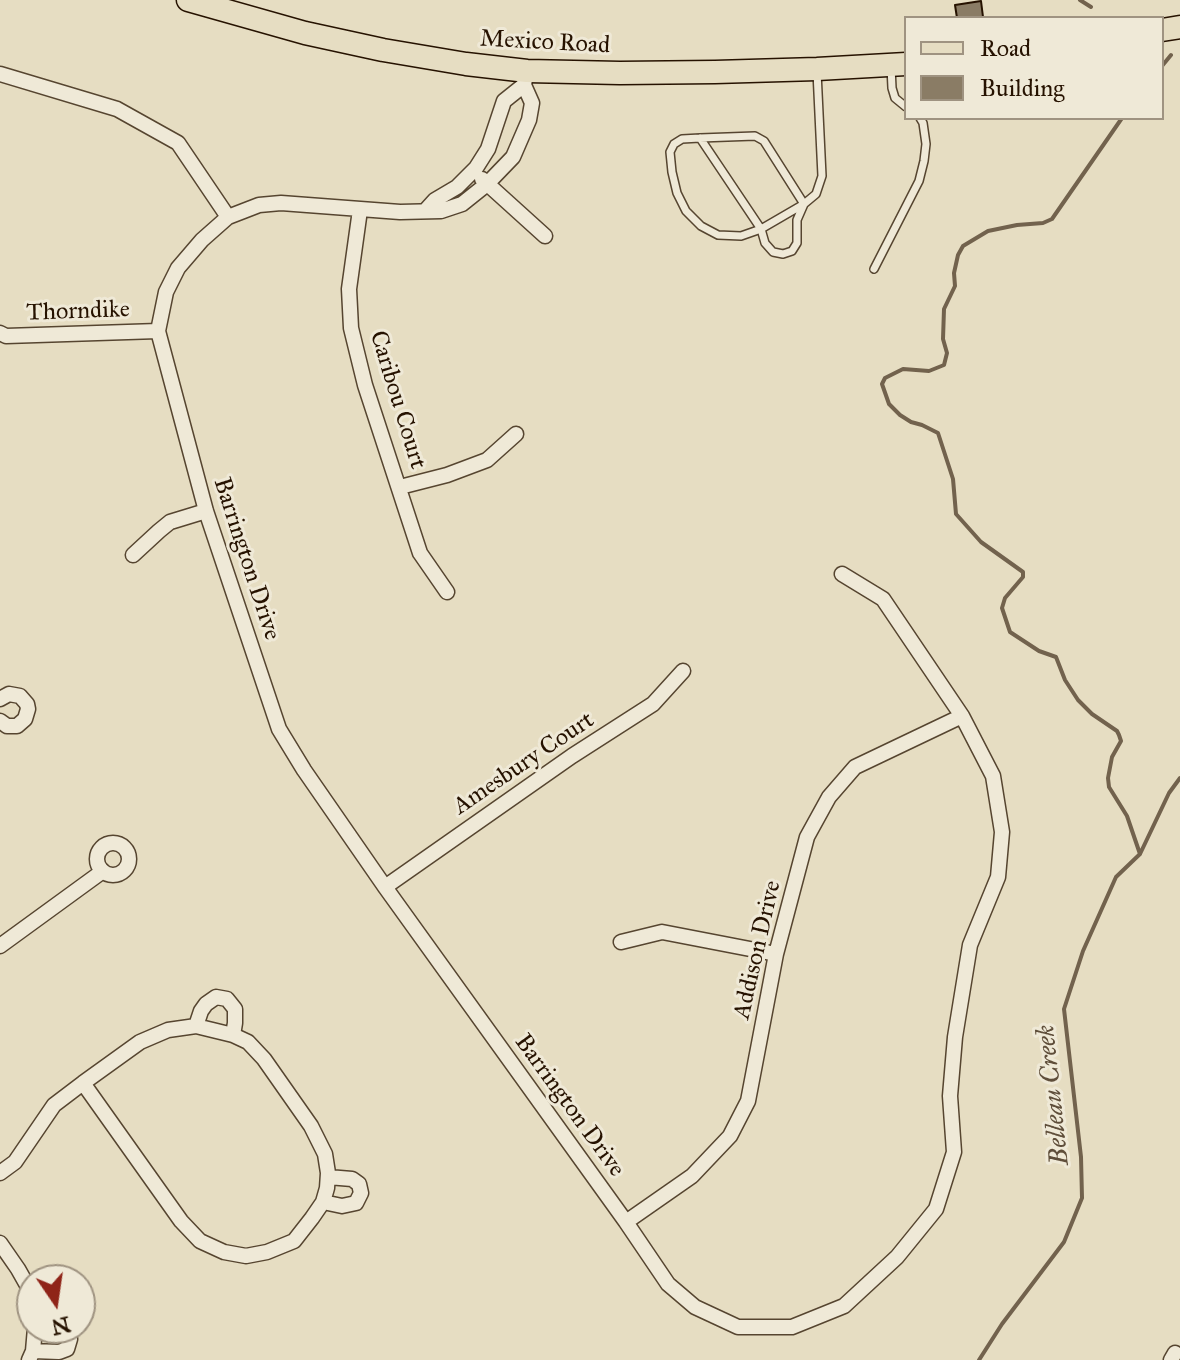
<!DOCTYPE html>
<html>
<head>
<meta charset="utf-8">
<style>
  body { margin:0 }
  #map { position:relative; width:1180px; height:1360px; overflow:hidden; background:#e6ddc2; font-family:"IM FELL Great Primer",serif }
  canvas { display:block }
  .legend { position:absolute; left:904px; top:16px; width:260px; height:104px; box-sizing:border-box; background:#efe9d7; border:2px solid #9f9381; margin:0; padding:10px 14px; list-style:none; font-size:24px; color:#261200 }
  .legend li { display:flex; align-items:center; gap:16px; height:40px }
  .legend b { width:40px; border:2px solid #9f9381 }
  .north { position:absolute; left:16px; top:1264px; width:80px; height:80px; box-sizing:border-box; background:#efe9d7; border:2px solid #9f9381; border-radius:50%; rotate:167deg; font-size:22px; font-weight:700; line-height:32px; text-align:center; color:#261200 }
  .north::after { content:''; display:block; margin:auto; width:28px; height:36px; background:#8f2418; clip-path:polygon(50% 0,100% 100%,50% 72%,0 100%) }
</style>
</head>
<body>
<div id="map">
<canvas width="1180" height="1360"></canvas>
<ul class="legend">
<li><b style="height:10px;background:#e6ddc2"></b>Road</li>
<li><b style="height:22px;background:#8a7c65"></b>Building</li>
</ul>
<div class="north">N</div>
</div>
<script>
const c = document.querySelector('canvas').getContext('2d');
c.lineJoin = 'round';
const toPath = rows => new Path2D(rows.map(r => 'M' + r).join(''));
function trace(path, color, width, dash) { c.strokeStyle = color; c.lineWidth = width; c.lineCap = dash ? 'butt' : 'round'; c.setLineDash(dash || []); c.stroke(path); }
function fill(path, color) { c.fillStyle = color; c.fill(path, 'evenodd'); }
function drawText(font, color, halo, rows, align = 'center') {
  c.font = font + ' "IM FELL Great Primer",serif'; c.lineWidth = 6; c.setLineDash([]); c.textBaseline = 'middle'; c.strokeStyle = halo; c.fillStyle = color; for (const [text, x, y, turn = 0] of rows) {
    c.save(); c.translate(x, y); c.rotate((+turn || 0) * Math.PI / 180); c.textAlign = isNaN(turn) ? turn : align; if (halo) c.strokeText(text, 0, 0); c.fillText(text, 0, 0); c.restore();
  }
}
trace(toPath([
  [1080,0,1091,7],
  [1162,66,1171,55],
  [1122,118,1052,219,1043,223,1017,225,988,231,963,246,958,255,954,273,955,286,944,309,943,339,947,353,944,365,929,371,903,369,885,378,882,384,889,404,900,415,911,422,922,425,938,433,953,479,956,514,981,542,1023,572,1023,577,1005,598,1002,608,1010,632,1039,651,1056,657,1065,680,1078,700,1092,714,1117,731,1119,735,1121,741,1112,757,1108,778,1109,787,1127,816,1140,854],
  [979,1360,1002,1324,1064,1242,1082,1198,1081,1157,1064,1009,1083,951,1116,877,1140,854,1169,793,1180,778]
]), '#72624d', 4);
const building = toPath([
  [981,1,983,17,957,18,955,5,981,1]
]);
fill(building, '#8a7c65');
trace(building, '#261200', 2);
const lane = toPath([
  [891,67,892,88,895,98,906,107],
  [700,138,761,229,765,243,773,252,783,254,792,251,797,243,797,220,804,204,764,141,755,136,700,138,682,139,674,144,670,152,672,172,677,193,686,211,701,226,718,235,741,236,761,229,804,204,816,194,822,176,817,72],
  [874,269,919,181,924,161,926,144,923,123,920,118]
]);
const street = toPath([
  [0,74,117,109,178,143,228,217],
  [524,85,532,103,529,120,513,157,487,184,462,204,441,211,400,212,281,203,259,205,228,217,202,240,178,268,166,292,158,331,206,511,279,729,304,770,385,887,626,1222,668,1284,695,1307,738,1327,792,1327,844,1306,897,1257,936,1209,954,1152,950,1096,955,1037,970,945,998,877,1002,832,993,776,962,716,883,599,842,574],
  [482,179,545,236],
  [360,210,349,289,351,328,365,385,420,553,447,592],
  [425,211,435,200,457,187,476,168,488,149,504,101,524,85,525,79],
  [0,333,6,336,158,331],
  [400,487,447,475,487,460,516,434],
  [133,555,159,531,170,522,206,511],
  [0,699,9,694,20,696,27,704,28,709,25,719,17,726,7,726,0,721],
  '97 859a16 16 0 1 1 32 0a16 16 0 1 1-32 0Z',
  [385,887,572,756,653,704,683,671],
  [621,942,662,932,776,954],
  [0,946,103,871],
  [196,1026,201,1011,206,1004,216,997,227,999,235,1009,235,1023,233,1035],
  [0,1173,15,1162,54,1105,83,1083,140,1042,168,1030,196,1026,233,1035,248,1042,264,1059,311,1126,325,1154,328,1173,327,1188,323,1202,312,1218,294,1241,267,1252,246,1256,224,1252,200,1241,181,1221,83,1083],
  [323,1202,342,1206,356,1203,361,1193,359,1184,352,1179,328,1177],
  [626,1222,692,1176,730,1136,748,1101,776,954,807,837,829,797,855,767,962,716],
  [0,1243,18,1269,31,1292,32,1297],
  [33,1351,59,1352,67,1349,70,1339,67,1328],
  [29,1360,33,1351,35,1328],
  [1171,1360,1175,1353]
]);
const primary = toPath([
  [188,0,305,33,383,50,466,64,527,71,620,73,715,72,817,69,906,64],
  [1162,30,1180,27]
]);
trace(lane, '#564530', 10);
trace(street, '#564530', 17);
trace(primary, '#261200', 25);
trace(lane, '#efe9d7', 7);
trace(street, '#efe9d7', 14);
trace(primary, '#e6ddc2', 22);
drawText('24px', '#261200', '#efe9d7', [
  ["Mexico Road",545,43,3],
  ["Thorndike",78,312,-2],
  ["Caribou Court",397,400,73],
  ["Barrington Drive",246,559,72],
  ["Amesbury Court",524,764,-34],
  ["Addison Drive",758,950,-77],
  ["Barrington Drive",569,1106,54]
]);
drawText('italic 26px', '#5f4e3a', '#efe9d7', [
  ["Belleau Creek",1054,1095,-96]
]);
</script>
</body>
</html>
